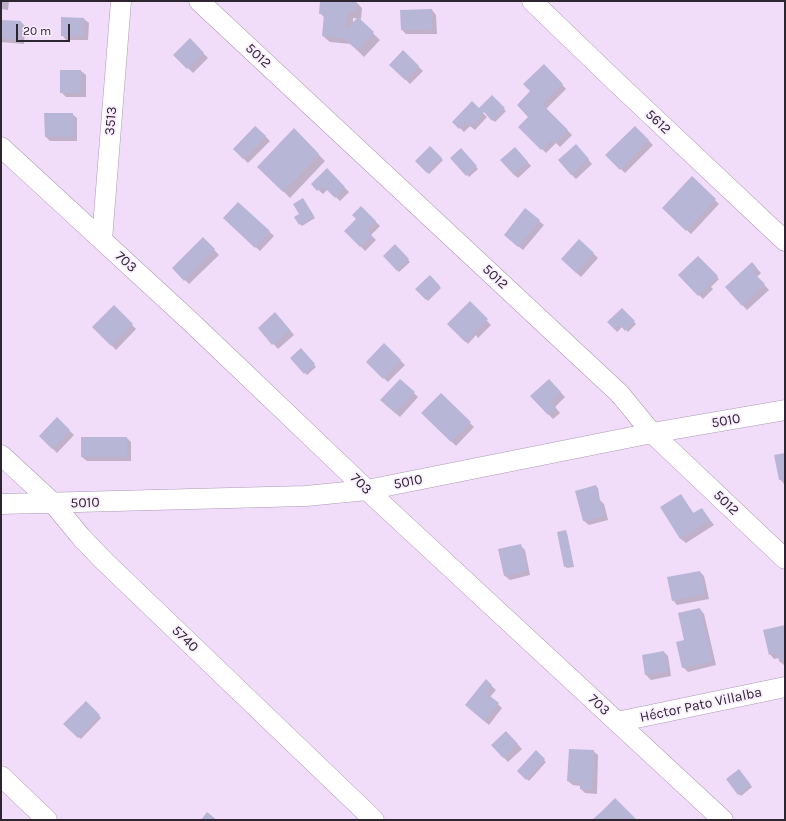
<!DOCTYPE html>
<html>
<head>
<meta charset="utf-8">
<style>
  body { margin:0 }
  #map { position:relative; width:786px; height:821px; overflow:hidden; background:#f1dcfa; font-family:Karla,sans-serif }
  canvas { display:block }
  .frame { position:absolute; inset:0; border:2px solid #2d2530; pointer-events:none }
  .scale { position:absolute; left:16px; top:24px; width:54px; height:18px; box-sizing:border-box; border:2px solid #2d2530; border-top:0; padding-left:5px; font-size:12px; line-height:14px; white-space:nowrap; color:#2d2530; -webkit-text-stroke:3px #faedff; paint-order:stroke }
</style>
</head>
<body>
<div id="map">
<canvas width="786" height="821"></canvas>
<div class="frame"></div>
<div class="scale">20 m</div>
</div>
<script>
const c = document.querySelector('canvas').getContext('2d');
c.lineJoin = 'round';
function fill(path, color) { c.fillStyle = color; c.fill(path, 'evenodd'); }
const toPath = rows => new Path2D(rows.map(r => 'M' + r).join(''));
function trace(path, color, width, dash) { c.strokeStyle = color; c.lineWidth = width; c.lineCap = dash ? 'butt' : 'round'; c.setLineDash(dash || []); c.stroke(path); }
function drawText(font, color, halo, rows, align = 'center') {
  c.font = font + ' Karla,sans-serif'; c.lineWidth = 3.5; c.setLineDash([]); c.textBaseline = 'middle'; c.strokeStyle = halo; c.fillStyle = color; for (const [text, x, y, turn = 0] of rows) {
    c.save(); c.translate(x, y); c.rotate((+turn || 0) * Math.PI / 180); c.textAlign = isNaN(turn) ? turn : align; if (halo) c.strokeText(text, 0, 0); c.fillText(text, 0, 0); c.restore();
  }
}
fill(toPath([
  [1,1,9,1,8,10,1,9],
  [321,1,355,1,362,8,361,19,353,18,353,24,358,19,380,40,364,57,351,44,330,42,323,36,325,18,320,13],
  [432,10,436,15,437,34,406,34,402,30],
  [62,18,84,19,89,23,88,40,66,40,62,35],
  [1,21,21,22,25,26,24,44,1,42],
  [190,40,208,58,193,73,175,55],
  [403,52,423,71,410,84,391,65],
  [544,65,566,89,546,109,572,135,560,147,556,143,546,153,520,127,530,117,532,92],
  [81,71,86,75,86,97,66,97,61,92],
  [492,97,506,111,495,122,481,108],
  [472,103,487,117,475,130,470,126,464,132,454,122],
  [72,114,77,118,77,141,50,141,46,137],
  [256,127,270,141,248,163,234,149],
  [635,127,653,145,625,173,607,155],
  [294,130,325,161,290,198,259,167],
  [430,148,443,160,429,174,417,161],
  [461,150,478,169,469,177,452,158],
  [580,150,592,164,576,179,571,174],
  [520,153,531,166,518,178,513,174],
  [327,170,349,192,340,201,328,189,323,194,312,184],
  [692,178,719,204,691,234,663,208],
  [305,202,315,218,302,226,300,224,300,215],
  [238,203,274,236,260,251,224,218],
  [361,207,380,226,371,235,376,240,365,251,346,231,358,220],
  [525,209,544,225,523,250,509,239],
  [203,238,219,255,189,284,173,268],
  [579,240,598,258,581,277,562,259],
  [395,246,410,262,399,272,384,256],
  [698,257,719,279,711,287,713,289,703,299,679,275],
  [752,263,761,273,757,277,769,290,747,310,726,287],
  [430,277,441,288,428,301,417,289],
  [470,303,491,325,478,338,476,335,468,344,448,324],
  [114,307,136,329,116,350,94,327],
  [622,309,636,324,628,332,623,326,617,332,609,322],
  [280,318,294,335,278,349,259,328],
  [384,345,405,365,388,382,367,362],
  [301,349,316,367,307,375,291,358],
  [400,380,418,397,400,417,386,405],
  [549,380,565,397,555,407,560,413,553,419,531,396],
  [441,395,474,427,456,446,423,413],
  [57,419,74,435,57,453,40,436],
  [127,438,131,442,131,461,87,461,82,457],
  [785,454,785,483,784,484,780,479],
  [596,486,598,488,600,500,604,504,608,520,589,525,584,521],
  [681,495,694,514,701,509,714,525,686,543,681,539,661,508],
  [565,531,567,533,574,567,567,568,565,566],
  [520,545,525,550,530,575,510,580,505,576,499,550],
  [700,572,704,576,709,599,677,605,673,600],
  [700,609,704,614,716,665,688,672,683,667,686,640],
  [785,626,785,665,784,665,779,661,779,658,774,659,770,654],
  [664,652,668,656,671,676,651,680,646,675,643,655],
  [486,681,496,690,490,697,502,708,489,725,470,709],
  [86,702,101,718,81,739,65,724],
  [506,732,522,749,508,762,492,745],
  [593,751,598,755,597,794,585,793,581,789,581,786,573,785,568,781],
  [536,752,546,762,529,781,518,771],
  [741,773,752,787,741,796,739,794]
]), '#0003');
fill(toPath([
  [320,1,356,1,355,12,347,11,345,31,358,17,374,32,357,50,343,38,322,36,324,14,319,14],
  [432,9,432,29,401,30,400,10],
  [61,17,84,18,84,36,61,36],
  [1,20,21,21,20,40,1,38],
  [190,38,204,53,187,69,173,55],
  [403,50,419,66,405,80,389,65],
  [544,64,563,84,542,104,568,130,554,144,551,140,541,150,518,127,528,117,517,105,530,91,523,84],
  [60,70,81,70,81,93,60,93],
  [492,95,505,108,492,121,484,112,470,127,465,122,459,129,452,122,472,101,479,108],
  [44,113,73,113,73,137,45,137],
  [255,126,266,136,243,159,233,149],
  [635,126,649,140,620,170,605,155],
  [294,128,319,154,283,192,257,167],
  [576,144,589,159,571,175,558,160],
  [430,146,442,158,427,173,415,161],
  [515,147,528,162,513,174,500,160],
  [461,148,477,166,466,176,450,158],
  [327,168,345,187,335,198,323,186,317,191,311,184],
  [692,176,716,199,686,231,662,208],
  [303,198,314,216,299,225,294,217,299,214,293,204],
  [238,202,270,231,255,248,223,218],
  [361,206,376,221,367,230,372,235,360,247,344,231,356,219,352,215],
  [525,208,540,220,518,247,504,235],
  [203,237,215,249,184,281,172,268],
  [579,239,594,253,576,273,561,259],
  [395,244,409,259,397,271,383,256],
  [698,256,718,276,698,296,678,275],
  [752,262,757,268,753,272,765,284,742,306,725,287],
  [430,275,440,286,426,300,415,289],
  [470,301,488,319,465,342,447,324],
  [114,305,133,324,111,346,92,327],
  [622,308,635,321,625,331,620,325,615,330,607,322],
  [275,312,290,330,272,345,258,328],
  [384,343,401,360,383,379,366,362],
  [301,348,315,364,304,374,290,358],
  [400,379,415,392,395,413,380,400],
  [549,379,561,392,551,402,556,408,548,415,530,396],
  [441,393,471,422,451,442,421,413],
  [57,417,70,430,52,449,39,436],
  [81,437,127,437,127,457,81,457],
  [785,453,785,478,779,480,774,455],
  [596,485,604,516,583,521,575,491],
  [681,494,693,513,702,508,710,520,680,539,660,507],
  [566,530,573,565,564,567,557,532],
  [521,544,527,571,504,576,498,549],
  [700,571,705,594,672,601,667,577],
  [700,608,712,661,682,668,676,642,684,640,678,613],
  [785,625,785,660,779,661,777,653,769,655,763,630],
  [664,651,668,672,645,675,642,655],
  [486,679,492,685,486,693,499,703,484,721,465,705],
  [86,701,100,715,78,738,63,724],
  [506,731,518,744,503,758,491,745],
  [569,749,594,750,592,790,580,789,580,782,567,781],
  [536,750,545,759,526,780,517,771],
  [739,769,751,785,738,795,726,779],
  [615,798,637,820,592,820,601,812],
  [207,812,217,820,201,820]
]), '#b8b6d7');
const street = toPath([
  [199,1,606,381,619,393,652,433,785,559],
  [532,1,615,81,785,241],
  [1,147,191,322,367,490,723,820],
  [102,240,121,1],
  [1,455,53,503,81,537,103,560,374,820],
  [1,504,306,496,367,490,652,433,785,410],
  [617,722,785,687],
  [1,776,47,820]
]);
trace(street, '#ad99b5', 21);
trace(street, '#fff', 20);
drawText('14px', '#2d2530', '#faedff', [
  ["5012",258,56,43],
  ["3513",111,121,-85],
  ["5612",658,122,43],
  ["703",126,262,42],
  ["5012",495,277,43],
  ["5010",726,421,-10],
  ["5010",408,482,-11],
  ["703",361,484,44],
  ["5010",85,503,-2],
  ["5012",726,503,44],
  ["5740",185,639,44],
  ["703",599,705,43],
  ["Héctor Pato Villalba",701,705,-12]
]);
</script>
</body>
</html>
